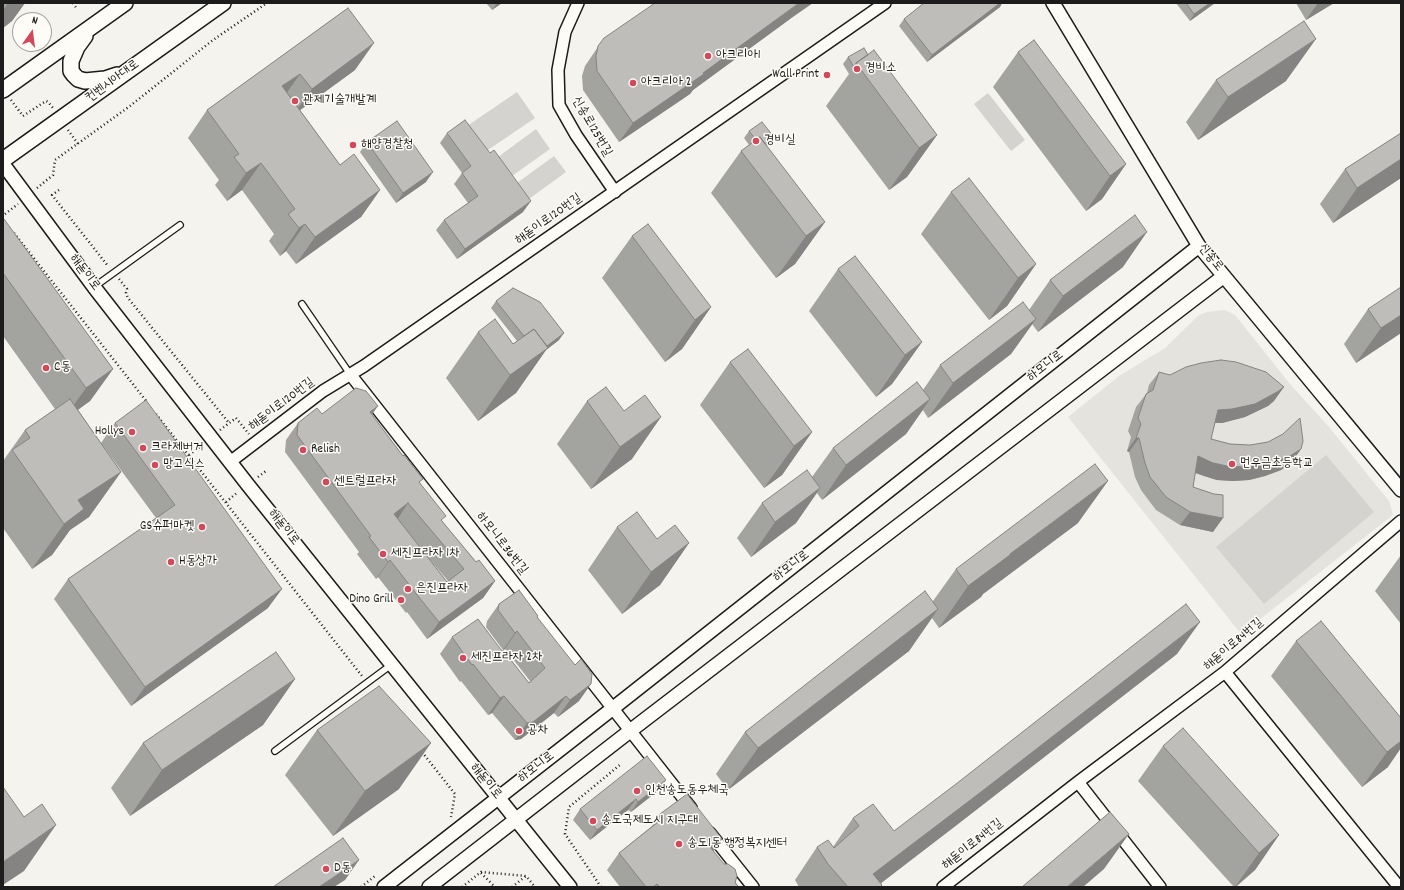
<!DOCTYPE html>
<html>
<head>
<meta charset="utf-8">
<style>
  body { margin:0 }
  #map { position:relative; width:1404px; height:890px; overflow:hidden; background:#f4f3ee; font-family:Dekko,sans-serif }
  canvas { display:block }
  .frame { position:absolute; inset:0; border:4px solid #1c1c1c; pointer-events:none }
  .north { position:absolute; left:12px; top:12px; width:40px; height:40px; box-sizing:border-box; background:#fdfcf7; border:1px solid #a3a29f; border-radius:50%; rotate:14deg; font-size:11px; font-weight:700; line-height:16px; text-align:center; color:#1c1c1c }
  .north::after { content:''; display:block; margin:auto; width:14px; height:18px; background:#d1495b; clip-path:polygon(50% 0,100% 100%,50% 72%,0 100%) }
</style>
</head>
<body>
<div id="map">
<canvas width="1404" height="890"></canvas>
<div class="frame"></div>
<div class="north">N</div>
</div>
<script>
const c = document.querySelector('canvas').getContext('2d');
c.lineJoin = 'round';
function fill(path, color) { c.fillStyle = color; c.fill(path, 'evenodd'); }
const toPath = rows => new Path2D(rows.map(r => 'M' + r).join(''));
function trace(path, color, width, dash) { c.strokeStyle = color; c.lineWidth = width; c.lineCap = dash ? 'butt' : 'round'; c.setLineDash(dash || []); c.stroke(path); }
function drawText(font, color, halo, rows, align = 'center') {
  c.font = font + ' Dekko,"Poor Story",sans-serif'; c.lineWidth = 3; c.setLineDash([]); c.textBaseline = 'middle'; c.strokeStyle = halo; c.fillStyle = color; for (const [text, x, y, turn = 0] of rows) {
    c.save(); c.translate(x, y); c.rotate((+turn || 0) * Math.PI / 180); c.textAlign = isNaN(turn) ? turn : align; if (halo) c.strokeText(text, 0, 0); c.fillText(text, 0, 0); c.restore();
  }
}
fill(toPath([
  [1225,310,1235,315,1290,384,1329,427,1389,501,1393,515,1241,634,1068,417,1119,376,1165,348,1199,315,1207,312]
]), '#e4e3de');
fill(toPath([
  [517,92,535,118,485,152,467,126],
  [988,93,1025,140,1011,151,974,104],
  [536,129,550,149,512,176,498,157],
  [554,156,566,172,529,199,517,183],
  [1326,455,1374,512,1264,604,1216,547]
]), '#d4d3cf');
const service = toPath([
  [94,287,180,225],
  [302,304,350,374],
  [275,751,391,665]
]);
const minor = toPath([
  [578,3,565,32,558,70,559,105,576,135,615,192],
  [350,374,691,808],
  [230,462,323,391,364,366,885,3],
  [1225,672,1399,887],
  [1078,782,1160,887],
  [710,833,753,887],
  [943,887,1078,782,1225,672,1401,521]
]);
const tertiary = toPath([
  [1053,3,1199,246,1401,490],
  [3,164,94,287,248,485,570,887],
  [384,887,612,709,1199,246],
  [429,887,630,731,1224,276]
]);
const secondary = toPath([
  [85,36,77,47,71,61,71,71,74,75,78,79,85,81,105,79,117,75],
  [3,90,125,3],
  [3,160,223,3]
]);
trace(service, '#1c1c1c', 8);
trace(minor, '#1c1c1c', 14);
trace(tertiary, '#1c1c1c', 16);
trace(secondary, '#1c1c1c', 18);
trace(toPath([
  [73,3,77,9],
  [11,100,23,116,46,101,48,102,53,108],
  [68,130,78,144],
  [37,188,53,175,55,160,130,106,213,40,267,3],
  [59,190,52,195,108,266],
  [5,214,18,204],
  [14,233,147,402],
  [119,279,127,289,126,293,128,298,229,423],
  [156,414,362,676],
  [220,430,236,418,249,434],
  [189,455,201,446],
  [258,477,266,471],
  [226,502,238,492],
  [422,752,455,794,451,817],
  [481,873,495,887],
  [361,887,375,876],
  [462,887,481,872,526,876,535,887],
  [512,887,526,876],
  [601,887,565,834,569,807,621,764]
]), '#1c1c1c', 2.5, [1, 3]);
trace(service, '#fdfcf7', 5.5);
trace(minor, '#fdfcf7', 11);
trace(tertiary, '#fdfcf7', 13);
trace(secondary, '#fdfcf7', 15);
fill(toPath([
  [3,3,25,3,12,21,3,28],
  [486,3,502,3,492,10],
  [924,3,1002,3,1000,7,927,62,899,26,904,19],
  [1176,3,1215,3,1190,21],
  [1296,3,1334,3,1306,20],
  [348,8,355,70,300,110,340,165,380,190,361,217,296,264,286,251,280,256,269,241,274,234,242,190,227,201,215,185,219,180,188,138,207,110],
  [790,19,693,90,690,94,619,142,583,90,582,76,585,66,604,38],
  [1018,52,1126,164,1102,199,1086,211,993,87],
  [868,55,937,135,907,177,889,190,826,106,849,74,843,64,848,57],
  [1216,80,1286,81,1198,140,1186,122],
  [749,131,769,144,766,146,825,222,795,264,776,278,711,193,741,151,749,145,744,138],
  [447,133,523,212,457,259,436,230,444,220,468,203,454,184,462,173,440,143],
  [1401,133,1401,178,1333,223,1320,204,1345,169],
  [367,142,426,182,396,203,360,152],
  [951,192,1036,264,1007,306,989,320,921,234],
  [3,219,113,369,90,401,78,410,121,472,89,517,70,530,52,555,32,569,3,528,3,461,25,430,55,409,3,336],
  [632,236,711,307,682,349,665,362,602,278],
  [1123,267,1038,332,1032,324,1011,354,928,418,923,410,906,434,822,500,817,493,796,523,751,557,737,538,762,503,812,477,833,448,923,390,940,365,1029,310,1050,280],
  [838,269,922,342,892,384,876,397,809,311],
  [496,301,559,340,546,350,516,393,478,421,446,378,478,332,513,344,517,341,491,308],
  [1368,309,1401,333,1356,363,1344,344],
  [730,362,812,432,782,475,764,488,700,405],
  [1159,372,1170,375,1274,401,1268,406,1245,417,1222,423,1215,423,1211,439,1230,444,1301,449,1291,463,1281,470,1265,476,1249,480,1233,481,1217,480,1204,476,1195,473,1193,487,1213,532,1180,525,1156,510,1141,490,1135,477,1129,452,1127,451,1131,437,1128,431,1136,407,1147,393,1149,385],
  [587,401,624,411,632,459,591,489,557,444],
  [322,414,372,415,420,483,442,521,476,562,495,581,483,598,427,639,407,612,406,613,378,577,376,579,357,554,359,552,285,452,286,440,298,423],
  [425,554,448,581,447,582],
  [115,423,268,608,131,706,54,599,68,579,156,518,101,443],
  [1078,523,983,594,981,597,939,628,932,618,909,651,728,790,716,774,745,732,933,601,956,569],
  [617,527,657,539,689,543,660,585,622,614,588,570],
  [1401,555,1401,624,1375,591],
  [499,604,537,618,579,701,558,717,554,713,521,739,515,740,492,713,488,715,461,681,460,682,440,654,452,637,502,651,503,650,486,627,487,621],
  [505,649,530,681,529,683,503,650],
  [1296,641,1401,718,1388,767,1362,787,1271,676],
  [1177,654,958,824,881,883,882,885,881,887,799,887,795,880,817,847,833,847,853,818,894,831],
  [295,679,263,725,130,816,111,788,143,743],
  [317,730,399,789,333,836,285,775],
  [1163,746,1279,835,1255,870,1236,887,1234,887,1138,781],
  [659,790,631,812,628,810,590,840,573,820,580,809],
  [660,814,722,839,713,851,739,887,620,887,607,870,619,853,652,826]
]), '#a3a3a0');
fill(toPath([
  [8,3,25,3,12,21,3,28,3,10],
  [497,3,502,3,492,10],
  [799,3,813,3,790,19,693,90,690,94,619,142,633,123,703,73],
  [1000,3,1002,3,1000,7,927,62,932,55],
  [1210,3,1215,3,1190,21,1194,14],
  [1318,3,1334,3,1306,20],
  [1316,39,1286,81,1198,140,1228,97],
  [374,43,355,70,292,116,312,89],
  [300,74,281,101,282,86],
  [937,135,907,177,889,190,919,148],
  [774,137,769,144,756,154,761,147],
  [1401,159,1401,178,1333,223,1357,188],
  [261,163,242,190,227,201,246,173],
  [1126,164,1102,199,1086,211,1110,176],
  [433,172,426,182,396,203,403,193],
  [380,190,361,217,296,264,315,237],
  [531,201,523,212,457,259,465,249],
  [825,222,795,264,776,278,806,236],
  [305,224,286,251,280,256,299,228],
  [1147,232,1123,267,1038,332,1063,296],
  [1036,264,1007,306,989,320,1018,278],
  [711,307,682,349,665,362,695,320],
  [1401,315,1401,333,1356,363,1381,328],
  [1036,319,1011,354,928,418,953,383],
  [564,333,559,340,546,350,516,393,478,421,510,375],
  [922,342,892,384,876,397,905,355],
  [113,369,90,401,63,420,86,388],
  [1284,387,1274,401,1268,406,1245,417,1222,423,1208,423,1218,410],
  [930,399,906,434,822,500,846,465],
  [378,406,366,423,370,412],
  [661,417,632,459,591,489,620,447],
  [812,432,782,475,764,488,794,446],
  [1136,438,1139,438,1129,452,1127,451],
  [1301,449,1291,463,1281,470,1265,476,1249,480,1233,481,1217,480,1204,476,1188,470,1198,456],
  [121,472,89,517,70,530,52,555,32,569,64,524,78,500],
  [1108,481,1078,523,983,594,981,597,939,628,968,586,1010,554],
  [820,488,796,523,751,557,775,522],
  [408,503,397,520,394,514],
  [1190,512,1223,518,1213,532,1180,525],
  [689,543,660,585,622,614,651,572],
  [390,560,378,577,376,579,388,562],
  [495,581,483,598,427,639,439,622],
  [282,589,268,608,131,706,145,687],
  [938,609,909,651,728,790,758,748],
  [1200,622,1177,654,958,824,876,887,873,874],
  [517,631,505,649,503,650,515,633],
  [295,679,263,725,130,816,162,770],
  [591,684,579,701,558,717,570,700],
  [504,696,492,713,488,715,500,698],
  [566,696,554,713,521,739,515,740,527,723],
  [1401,741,1401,748,1388,767,1362,787,1387,752],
  [431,743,399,789,333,836,365,791],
  [666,780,659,790,631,812,638,802],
  [636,799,628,810,590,840,597,830],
  [56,825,24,871,3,885,3,862],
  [1129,834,1104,869,1083,887,1067,887],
  [1279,835,1255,870,1235,887,1259,853],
  [722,839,710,856,710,847],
  [359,860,345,880,334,887,319,887]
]), '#858482');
const building = toPath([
  [655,3,799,3,703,73,704,74,633,123,597,71,596,56,598,46,604,38,655,3],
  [924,3,1000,3,932,55,904,19,924,3],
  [1186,3,1210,3,1194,14,1186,3],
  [348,8,374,43,312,89,300,74,282,86,340,165,354,154,380,190,315,237,305,224,299,228,288,214,295,209,261,163,246,173,234,157,239,154,207,110,348,8],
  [1304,21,1316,39,1228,97,1216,80,1304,21],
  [1034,40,1126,164,1110,176,1018,52,1034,40],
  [864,48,868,55,856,63,854,67,848,57,864,48],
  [874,50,937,135,919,148,856,63,874,50],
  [465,120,490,153,494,150,531,201,465,249,444,220,478,196,462,173,471,166,447,133,465,120],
  [397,121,433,172,403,193,367,142,397,121],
  [762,122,774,137,765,144,760,137,756,140,749,131,762,122],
  [1401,133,1401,159,1357,188,1345,169,1401,133],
  [760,137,825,222,806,236,741,151,760,137],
  [969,178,1036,264,1018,278,951,192,969,178],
  [1135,215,1147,232,1063,296,1050,280,1135,215],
  [3,219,4,219,113,369,86,388,3,273,3,219],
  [648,224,711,307,695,320,632,236,648,224],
  [855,256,922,342,905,355,838,269,855,256],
  [1401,287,1401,315,1381,328,1368,309,1401,287],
  [513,288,540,302,564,333,547,346,534,329,524,336,496,301,513,288],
  [1023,302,1036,319,953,383,940,365,1023,302],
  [495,319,513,344,534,329,548,348,510,375,478,332,495,319],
  [748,349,812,432,794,446,730,362,748,349],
  [1221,360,1236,362,1266,372,1284,387,1277,392,1255,404,1232,409,1218,410,1211,439,1230,444,1250,445,1268,442,1283,434,1300,418,1303,441,1301,449,1290,456,1275,462,1259,466,1243,467,1227,466,1213,463,1198,456,1193,487,1214,494,1223,495,1223,518,1190,512,1166,497,1150,477,1145,463,1139,438,1136,438,1141,424,1138,418,1146,394,1153,390,1159,372,1170,375,1186,367,1201,363,1221,360],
  [917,382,930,399,846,465,833,448,917,382],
  [606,387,624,411,645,395,661,417,620,447,587,401,606,387],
  [356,388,366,391,378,406,370,412,403,456,404,455,423,479,419,482,446,516,441,520,476,562,479,560,495,581,439,622,418,596,390,560,388,562,369,537,371,536,297,435,298,423,317,408,322,414,356,388],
  [408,503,464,569,447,582,394,514,408,503],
  [70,399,121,472,78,500,84,509,64,524,12,450,30,438,25,430,70,399],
  [146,400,282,589,145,687,68,579,175,505,115,423,146,400],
  [1095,464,1108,481,1010,554,1010,555,968,586,956,569,1095,464],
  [807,470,820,488,775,522,762,503,807,470],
  [637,512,657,539,675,525,689,543,651,572,617,527,637,512],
  [519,590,538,616,537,617,575,665,581,659,592,674,591,684,570,700,566,696,533,722,527,723,504,696,500,698,473,664,472,665,452,637,478,619,502,651,503,650,529,683,545,668,517,631,515,633,498,610,499,604,519,590],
  [925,591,938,609,758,748,745,732,925,591],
  [1186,604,1200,622,981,792,873,874,882,885,880,887,848,887,828,864,817,847,828,840,834,848,859,826,853,818,873,804,894,831,956,784,1186,604],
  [1321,621,1401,718,1401,741,1387,752,1296,641,1321,621],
  [276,652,295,679,162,770,143,743,276,652],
  [379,686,431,743,365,791,317,730,379,686],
  [1183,728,1279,835,1259,853,1163,746,1183,728],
  [647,756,666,780,638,802,636,799,597,830,580,809,647,756],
  [3,787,24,817,42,804,56,825,3,862,3,787],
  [687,794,722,839,710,847,724,864,728,864,735,869,737,876,735,883,739,887,660,887,657,884,653,887,646,887,619,853,663,818,660,814,687,794],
  [1110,812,1129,834,1067,887,1022,887,1110,812],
  [343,838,359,860,319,887,273,887,343,838]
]);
fill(building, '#bebdba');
trace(building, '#858482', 1);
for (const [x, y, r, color] of [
  [708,56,4,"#d1495b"],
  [857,69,4,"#d1495b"],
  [827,75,4,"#d1495b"],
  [633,83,4,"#d1495b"],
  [295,101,4,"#d1495b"],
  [756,141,4,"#d1495b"],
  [353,145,4,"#d1495b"],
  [46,368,4,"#d1495b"],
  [132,432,4,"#d1495b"],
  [143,448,4,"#d1495b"],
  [303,450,4,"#d1495b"],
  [1232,464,4,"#d1495b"],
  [155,465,4,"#d1495b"],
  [326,482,4,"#d1495b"],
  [202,527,4,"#d1495b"],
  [383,554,4,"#d1495b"],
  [171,562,4,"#d1495b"],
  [408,589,4,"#d1495b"],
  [401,600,4,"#d1495b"],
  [463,658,4,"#d1495b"],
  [519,731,4,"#d1495b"],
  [637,791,4,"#d1495b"],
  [593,821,4,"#d1495b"],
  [679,844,4,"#d1495b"],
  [326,869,4,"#d1495b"]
]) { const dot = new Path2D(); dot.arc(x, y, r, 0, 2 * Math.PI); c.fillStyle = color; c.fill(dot); trace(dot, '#fdfcf7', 1.5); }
drawText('13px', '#1c1c1c', '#fdfcf7', [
  ["아크리아1",716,56],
  ["경비소",865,69],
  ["Wall Print",819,75,"right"],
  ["아크리아 2",641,83],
  ["관제기술개발계",303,101],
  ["경비실",764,141],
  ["해양경찰청",361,145],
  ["C동",54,368],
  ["Hollys",124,432,"right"],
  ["크라제버거",151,448],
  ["Relish",311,450],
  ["먼우금초등학교",1240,464],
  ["망고식스",163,465],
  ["센트럴프라자",334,482],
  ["GS슈퍼마켓",194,527,"right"],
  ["세진프라자 1차",391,554],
  ["H동상가",179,562],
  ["은진프라자",416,589],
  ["Dino Grill",393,600,"right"],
  ["세진프라자 2차",471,658],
  ["공차",527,731],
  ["인천송도동우체국",645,791],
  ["송도국제도시 지구대",601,821],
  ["송도1동 행정복지센터",687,844],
  ["D동",334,869]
], 'left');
drawText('13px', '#1c1c1c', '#fdfcf7', [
  ["컨벤시아대로",113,82,-36],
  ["신송로125번길",591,127,60],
  ["해돋이로120번길",549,220,-35],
  ["신송로",1210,258,51],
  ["해돋이로",84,273,53],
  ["하모니로",1046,367,-38],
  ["해돋이로120번길",282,405,-37],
  ["해돋이로",283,528,52],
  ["하모니로36번길",501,544,52],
  ["하모니로",792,567,-38],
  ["해돋이로84번길",1234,645,-40],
  ["하모니로",537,768,-38],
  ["해돋이로",485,782,51],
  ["해돋이로84번길",973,845,-38]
]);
</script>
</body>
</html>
